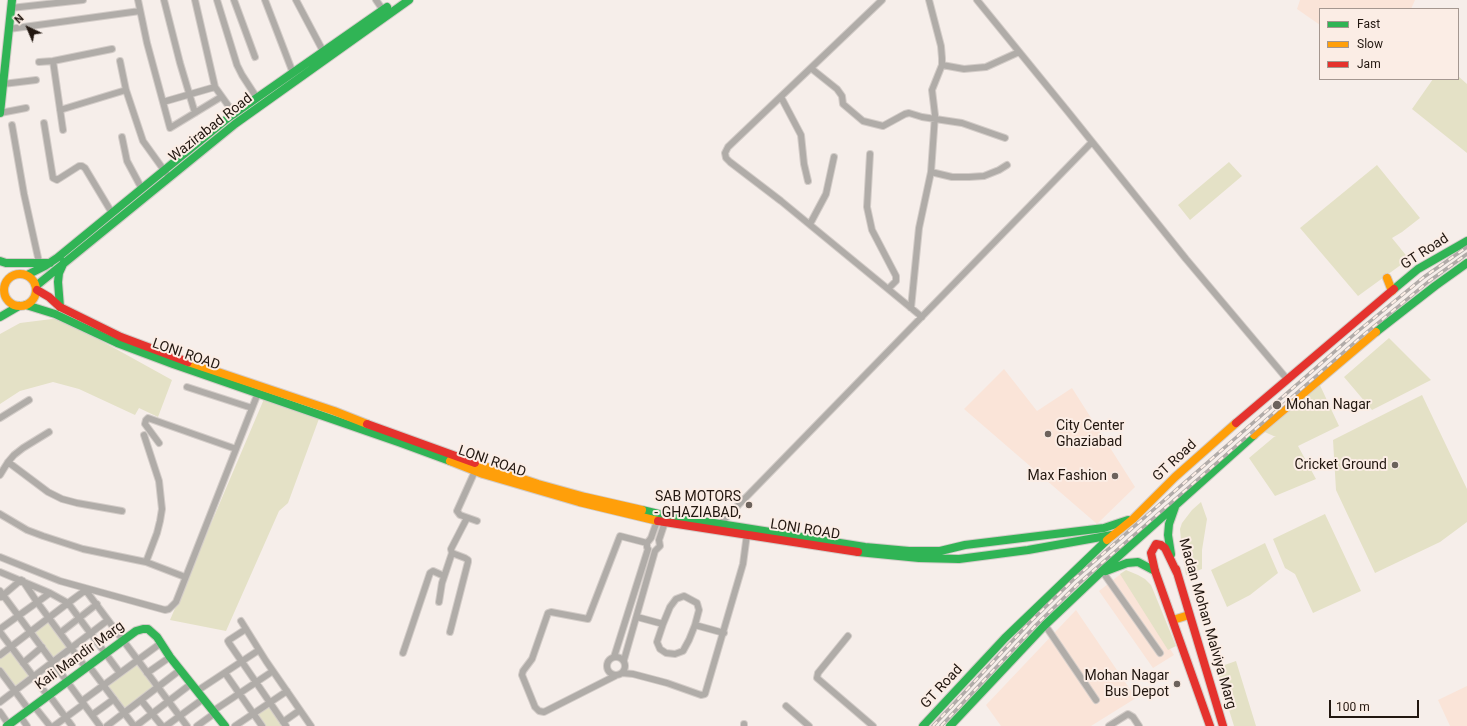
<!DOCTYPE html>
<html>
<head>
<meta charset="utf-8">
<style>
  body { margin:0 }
  #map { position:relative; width:1467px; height:726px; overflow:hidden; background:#f6eeea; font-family:Roboto,sans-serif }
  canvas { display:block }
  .legend { position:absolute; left:1319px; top:8px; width:140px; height:72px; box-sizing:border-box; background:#fbede5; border:1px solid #a49790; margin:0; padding:5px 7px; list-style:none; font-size:12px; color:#221710 }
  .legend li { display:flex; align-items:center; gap:8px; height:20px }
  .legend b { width:20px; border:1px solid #a49790 }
  .north { position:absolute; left:8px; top:8px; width:40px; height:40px; -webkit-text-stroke:3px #fbede5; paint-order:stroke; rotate:316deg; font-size:11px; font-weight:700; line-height:16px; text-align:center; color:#221710 }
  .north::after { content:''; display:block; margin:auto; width:14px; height:18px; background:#221710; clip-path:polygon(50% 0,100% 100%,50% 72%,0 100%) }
  .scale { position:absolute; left:1329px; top:700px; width:90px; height:18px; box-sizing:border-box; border:2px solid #221710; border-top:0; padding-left:5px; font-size:12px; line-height:14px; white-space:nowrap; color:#221710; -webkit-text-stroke:3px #fbede5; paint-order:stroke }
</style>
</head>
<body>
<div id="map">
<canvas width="1467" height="726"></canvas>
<ul class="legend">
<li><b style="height:5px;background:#30b455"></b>Fast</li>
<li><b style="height:5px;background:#ff9f0a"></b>Slow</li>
<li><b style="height:5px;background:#e5322d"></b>Jam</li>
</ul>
<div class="north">N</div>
<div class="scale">100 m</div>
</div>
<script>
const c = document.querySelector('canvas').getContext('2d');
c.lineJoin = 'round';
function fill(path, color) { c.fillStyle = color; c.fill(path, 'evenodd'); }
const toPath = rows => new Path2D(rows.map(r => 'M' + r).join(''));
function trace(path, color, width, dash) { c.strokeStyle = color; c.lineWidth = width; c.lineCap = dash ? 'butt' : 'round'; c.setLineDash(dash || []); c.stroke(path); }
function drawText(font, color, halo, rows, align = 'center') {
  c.font = font + ' Roboto,sans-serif'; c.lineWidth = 4; c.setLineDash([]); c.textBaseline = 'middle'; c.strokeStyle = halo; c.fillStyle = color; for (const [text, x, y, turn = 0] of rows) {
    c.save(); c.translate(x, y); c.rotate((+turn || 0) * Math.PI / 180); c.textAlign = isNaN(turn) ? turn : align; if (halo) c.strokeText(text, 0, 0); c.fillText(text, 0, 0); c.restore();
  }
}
fill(toPath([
  [1300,0,1415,0,1411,9,1320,9,1320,25,1297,9],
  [1004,369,1037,411,1072,388,1135,487,1097,524,964,409],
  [1122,573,1174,655,1153,668,1099,591],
  [1076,610,1136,698,1091,726,1001,726,986,705],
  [1467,686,1467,726,1450,726,1438,700]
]), '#fae4d8');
fill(toPath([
  [1458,76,1467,84,1467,153,1412,109,1433,79,1458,79],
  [1229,162,1242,176,1190,220,1178,205],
  [1377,165,1420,218,1402,232,1392,238,1409,259,1358,296,1300,228],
  [60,318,172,380,158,417,139,408,135,415,79,389,53,382,20,391,0,404,0,334,20,323],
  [1389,338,1431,380,1372,410,1344,377],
  [1318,381,1339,426,1298,446,1316,479,1275,496,1249,458,1274,437,1276,437,1260,430],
  [1422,395,1467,489,1467,522,1440,542,1375,573,1336,490,1333,440],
  [264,399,320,416,288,503,279,511,226,631,170,620],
  [1201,502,1207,519,1202,550,1202,569,1186,575,1182,551,1180,529,1182,523,1192,510],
  [1325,514,1361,591,1313,613,1295,574,1285,568,1273,539],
  [1265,543,1278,573,1250,595,1227,607,1211,570],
  [1126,570,1138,575,1145,579,1151,585,1176,646,1168,650,1120,574],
  [48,621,69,649,54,660,33,633],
  [10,649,31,677,15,689,0,669,0,657],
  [138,661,156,686,124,710,106,685],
  [1236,661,1256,726,1234,726,1216,668],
  [270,705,284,726,265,726,256,714]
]), '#e4e1c6');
const street = toPath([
  [138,0,147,43,170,128,221,97],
  [164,0,180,63,195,113],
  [195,0,215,87,235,115],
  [217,0,237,65,242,75,257,98],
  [234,0,255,57],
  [265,0,293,73],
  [296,0,323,51],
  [376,0,383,10],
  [882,0,728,147,725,153,726,158,730,162,781,201,922,317],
  [977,0,1069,113,1186,259,1287,379],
  [11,8,83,0],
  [9,29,140,11],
  [53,61,63,130],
  [120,61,126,90,143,141,166,173],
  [39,62,53,61,112,49],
  [942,65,964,69,986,67,1019,52],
  [812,69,837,89,842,96,843,104,863,121,883,126,905,114,909,113,922,117,962,123,1005,138],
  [3,84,36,80],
  [781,97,801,135,804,164,808,181],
  [163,102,215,87],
  [60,110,126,90],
  [0,113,26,108],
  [44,123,53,178,57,180,79,166,82,166,85,168,112,213],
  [12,125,24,194,39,262],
  [122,137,127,161,142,189],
  [870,154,867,207,872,230,896,276,896,281,888,289],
  [931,172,952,177,969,177,984,176,999,170,1007,165],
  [810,224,826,194,834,157],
  [911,308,919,228,931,172,932,158,935,115,932,90,942,65,942,58,941,46,929,0],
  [187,387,252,408],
  [0,418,29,400],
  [144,435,159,481,162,509,160,521,157,533,146,562],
  [159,443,145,424,146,420,148,418,236,449],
  [8,462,48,492,62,499,77,503,122,511],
  [475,471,457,511,460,515,477,521],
  [0,475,8,462,14,455,23,448,49,432],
  [0,514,27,530,43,536,83,549,146,562,185,577],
  [718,526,1092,142],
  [647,547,647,543,651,538,657,521],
  [0,557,60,581,165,610,169,609,176,602,258,393],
  [1102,571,1160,653],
  [0,572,50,593],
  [23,581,37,602,86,668],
  [0,591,100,726],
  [1,597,21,580],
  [439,602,442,583,452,553],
  [637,617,663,624,670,607,676,599,684,596,697,603,699,610,695,625,724,633],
  [241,621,266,661,311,726],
  [663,624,657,642,660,649,666,653,675,654,683,651,689,640,695,625],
  [1045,625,1096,700],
  [0,629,50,593,68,603,120,673],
  [246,629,229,640,228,641,229,643,286,726],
  [0,632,48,696],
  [450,632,468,562,468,560,465,558,452,553,451,549,467,518],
  [60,633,97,604],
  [848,636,818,673,817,678,873,726],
  [403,653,430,573,433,571,444,576],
  [0,655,68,603,83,592,87,592,187,726],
  '607 666a9 9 0 1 1 18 0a9 9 0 1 1-18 0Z',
  [614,657,648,549],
  [624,660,655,551,660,546,659,540,665,522],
  [23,663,42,647],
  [89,666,134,726],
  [0,671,29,710],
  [147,673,170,657],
  [225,673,262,726],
  [622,673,633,674,667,683,701,695,705,694,743,564,747,534],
  [617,675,544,712,539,711,535,707,522,675,523,671,532,659,548,613,551,612,588,619,620,536,647,543],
  [197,691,259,650],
  [49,695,72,726],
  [141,700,162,726],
  [82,701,161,643],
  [0,702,108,620],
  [34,706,50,726],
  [786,706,809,726],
  [213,711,273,671],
  [0,712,9,725],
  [92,715,114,699],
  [20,716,27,726],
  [283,722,300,710],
  [744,724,744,726],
  [54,726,84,704],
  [107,726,180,670],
  [136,726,191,684],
  [166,726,203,699],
  [197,726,215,713],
  [235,726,287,691],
  [1109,726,1128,714,1133,717,1139,726]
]);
const fast = toPath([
  [0,113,12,0],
  [0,261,6,263,50,263],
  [27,275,45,266,57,258,228,118,387,7],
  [36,286,235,124,409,0],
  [1394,289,1418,269,1467,241],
  [26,305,55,314,117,343,173,364,401,443,450,461],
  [60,307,58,282,59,273,64,262],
  [0,317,19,306],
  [1376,332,1435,286,1467,263],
  [642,510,663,515,865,547,909,551,940,551,965,545,1104,528,1128,520],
  [858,552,919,558,959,559,1028,550,1112,535],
  [1171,554,1168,535,1169,524,1175,507],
  [1106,571,1127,563,1138,562,1155,571],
  [7,726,136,631,143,629,148,629,157,637,170,657,225,726],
  [923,726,1005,638,1107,540],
  [950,726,1045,625,1102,571,1254,435]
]);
const slow = toPath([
  '4 290a16 16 0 1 1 32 0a16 16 0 1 1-32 0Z',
  [1387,278,1392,291],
  [188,362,334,411,367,424],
  [1254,435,1376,332],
  [450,461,483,474,579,502,658,521],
  [475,463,538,484,585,497,642,510],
  [1107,540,1133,519,1175,477,1236,423],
  [1173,620,1189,615]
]);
const jam = toPath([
  [37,290,49,297,60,307,121,337,188,362],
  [1236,423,1394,289],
  [367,424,475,463],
  [658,521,858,552],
  [1176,569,1223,726],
  [1177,573,1165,548,1161,545,1156,544,1151,553,1155,571,1210,726]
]);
trace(street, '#d3ccc8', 8);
trace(fast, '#d3ccc8', 10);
trace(slow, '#d3ccc8', 10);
trace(jam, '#d3ccc8', 10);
trace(street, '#b0aca8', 6);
trace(fast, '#30b455', 8);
trace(slow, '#ff9f0a', 8);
trace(jam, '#e5322d', 8);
const rail = toPath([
  [933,726,1031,621,1074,579,1357,332,1424,277,1467,247],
  [941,726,1036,625,1078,584,1361,337,1428,282,1467,254]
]);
trace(rail, '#b1aba8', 3.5);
trace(rail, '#fbede5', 2, [6]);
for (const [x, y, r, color] of [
  [1277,405,5,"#6c625c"],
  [1048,434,4,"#6c625c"],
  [1395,465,4,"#6c625c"],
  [1115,476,4,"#6c625c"],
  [749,505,4,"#6c625c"],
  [1177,684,4,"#6c625c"]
]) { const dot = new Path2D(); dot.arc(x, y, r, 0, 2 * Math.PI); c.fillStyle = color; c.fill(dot); trace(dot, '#fbede5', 1.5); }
drawText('14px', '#221710', '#fbede5', [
  ["Wazirabad Road",211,128,-38],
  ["GT Road",1425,252,-33],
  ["LONI ROAD",186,355,19],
  ["GT Road",1175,461,-43],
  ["LONI ROAD",492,462,19],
  ["LONI ROAD",805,530,9],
  ["Madan Mohan Malviya Marg",1207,624,74],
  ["Kali Mandir Marg",80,656,-36],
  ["GT Road",942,687,-47]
]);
drawText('14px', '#221710', '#fbede5', [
  ["Mohan Nagar",1286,405,"left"],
  ["City Center",1056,426,"left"],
  ["Ghaziabad",1056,442,"left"],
  ["Cricket Ground",1387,465],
  ["Max Fashion",1107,476],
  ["SAB MOTORS",741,497],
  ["- GHAZIABAD,",741,513],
  ["Mohan Nagar",1169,676],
  ["Bus Depot",1169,692]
], 'right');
</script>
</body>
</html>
